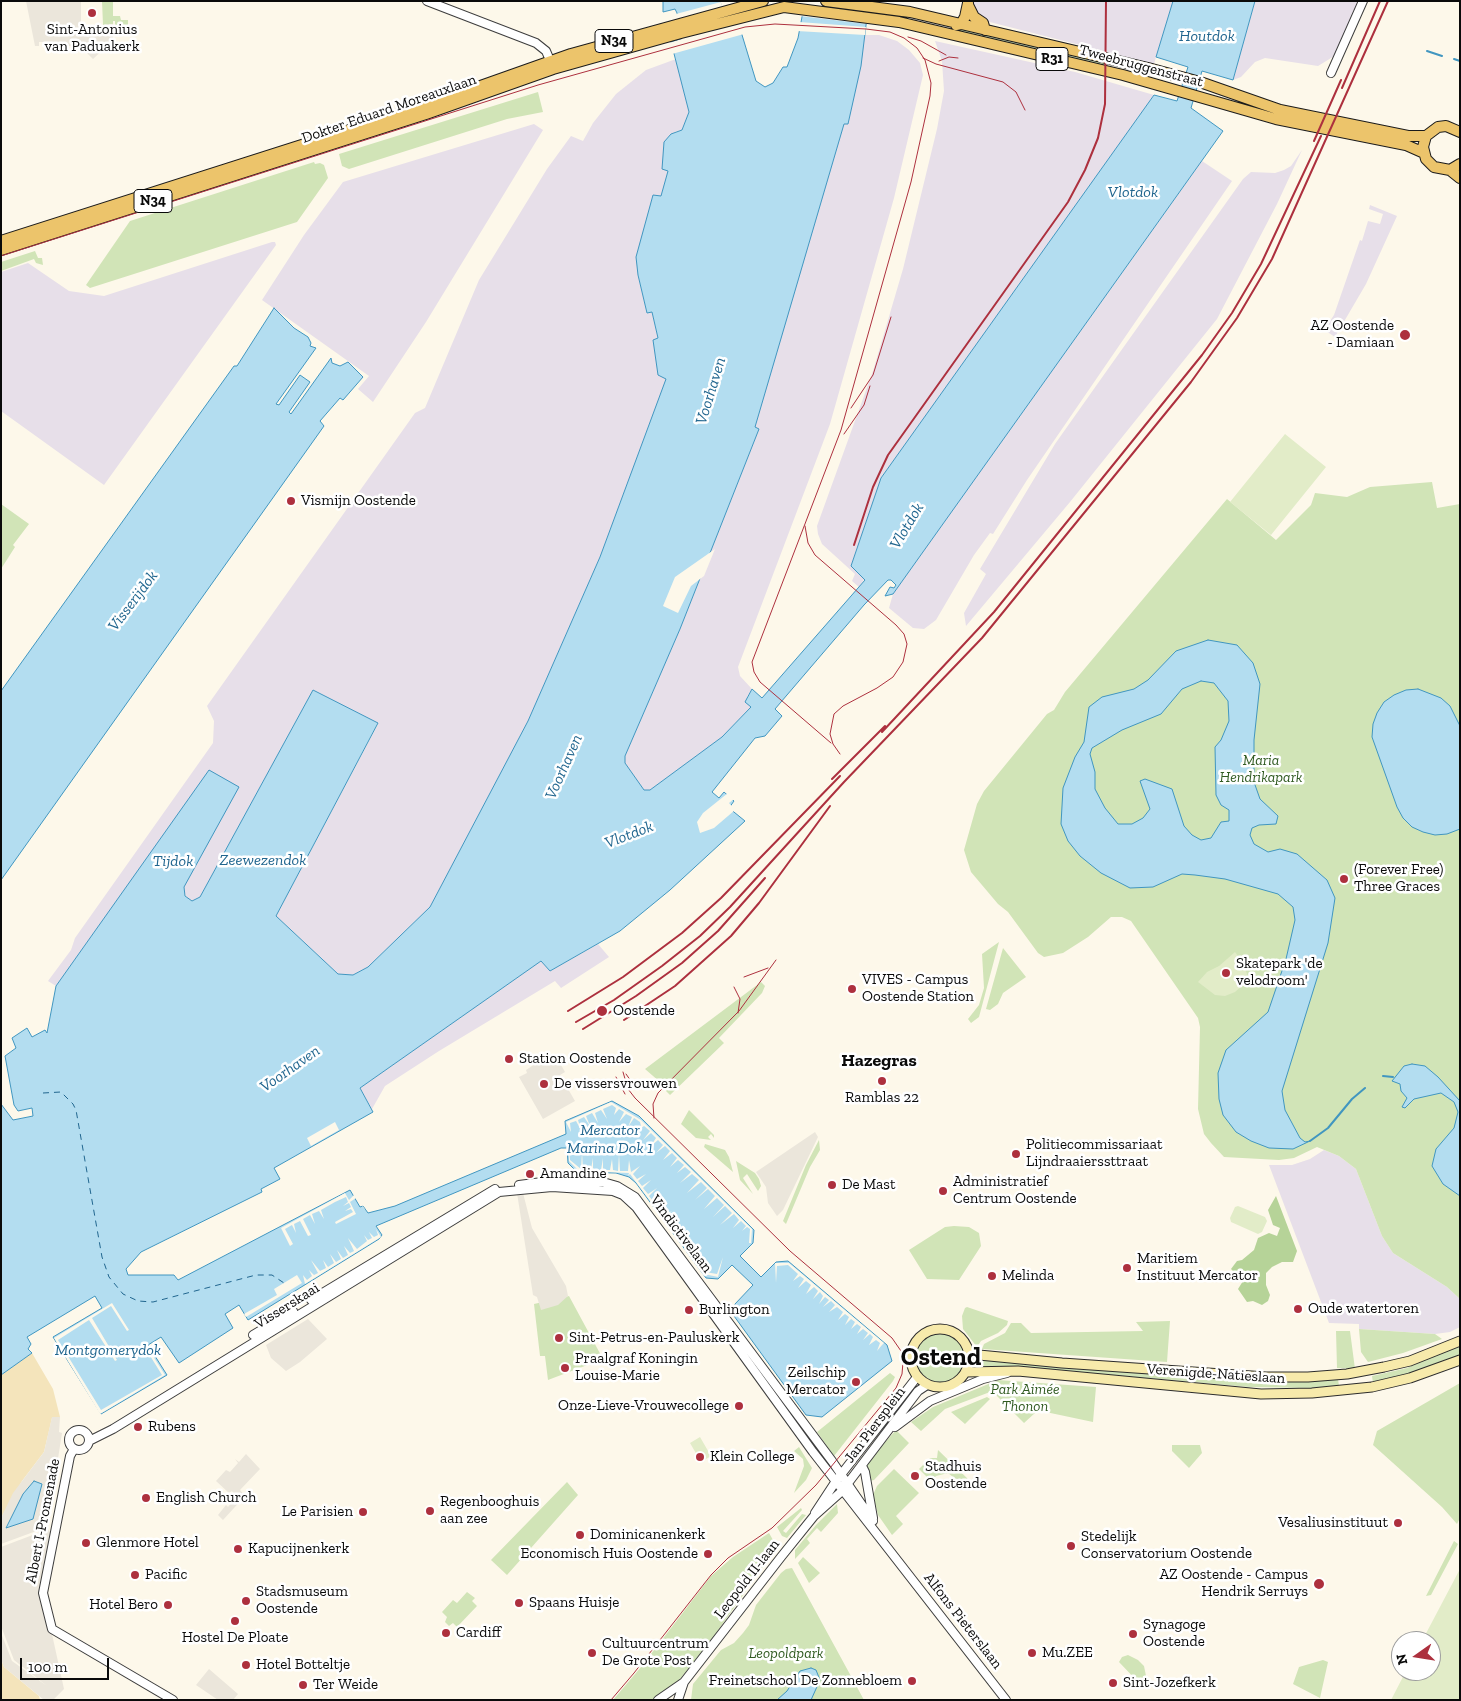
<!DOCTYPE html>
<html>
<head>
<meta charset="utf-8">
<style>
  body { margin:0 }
  #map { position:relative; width:1461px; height:1701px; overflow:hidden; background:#fdf8ea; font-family:"Zilla Slab",serif }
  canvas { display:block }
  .frame { position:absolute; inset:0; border:2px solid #0a0a0a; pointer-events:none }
  .north { position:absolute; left:1391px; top:1631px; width:50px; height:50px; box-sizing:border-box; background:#fff; border:1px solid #9d9d9d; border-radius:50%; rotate:257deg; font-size:14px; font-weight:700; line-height:20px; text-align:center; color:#0a0a0a }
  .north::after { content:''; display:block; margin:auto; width:18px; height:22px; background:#ad303e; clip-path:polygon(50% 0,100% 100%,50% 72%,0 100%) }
  .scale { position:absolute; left:20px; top:1658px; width:89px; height:22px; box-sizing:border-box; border:2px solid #0a0a0a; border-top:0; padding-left:6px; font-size:15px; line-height:18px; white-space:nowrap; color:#0a0a0a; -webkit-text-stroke:4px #fff; paint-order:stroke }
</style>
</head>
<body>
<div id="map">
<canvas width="1461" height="1701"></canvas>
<div class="frame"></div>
<div class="north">N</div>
<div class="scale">100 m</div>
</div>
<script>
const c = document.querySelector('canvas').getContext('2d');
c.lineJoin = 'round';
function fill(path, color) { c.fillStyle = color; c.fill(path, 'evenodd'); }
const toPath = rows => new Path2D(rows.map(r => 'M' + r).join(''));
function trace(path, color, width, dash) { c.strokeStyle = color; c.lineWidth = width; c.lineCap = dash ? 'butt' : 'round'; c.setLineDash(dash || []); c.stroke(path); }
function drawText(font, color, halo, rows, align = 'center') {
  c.font = font + ' "Zilla Slab",serif'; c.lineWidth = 5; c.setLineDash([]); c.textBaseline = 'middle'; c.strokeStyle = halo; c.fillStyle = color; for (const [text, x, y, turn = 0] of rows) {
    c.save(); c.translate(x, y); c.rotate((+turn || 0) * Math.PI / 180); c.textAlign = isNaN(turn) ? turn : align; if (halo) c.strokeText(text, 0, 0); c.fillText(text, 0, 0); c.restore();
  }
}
fill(toPath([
  [970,1,1173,1,1154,64,982,20,974,15],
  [1255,1,1359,1,1336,55,1318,66,1265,58,1255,62,1241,77,1233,80],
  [865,35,879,35,897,41,909,50,920,63,923,75,894,198,830,424,738,667,740,676,752,689,747,697,751,707,722,737,650,790,644,790,625,763,625,756,680,629,759,429,754,428,844,123,848,124],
  [935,41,1075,72,1154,95,881,478,851,566,865,578,859,587,852,581,855,574,822,544,818,534,817,526,873,371,903,269,937,129,944,91,942,61],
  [676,59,689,112,682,130,675,132,663,146,665,147,664,158,668,171,661,197,653,196,638,275,647,313,652,312,658,338,653,340,667,378,600,557,528,721,430,907,368,967,353,975,338,974,276,916,378,724,313,690,200,897,194,901,188,900,183,890,209,771,56,986,48,981,71,950,75,938,213,743,214,721,207,706,415,413,425,408,479,280,547,169,571,136,583,141,593,123,616,94,646,70],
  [534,124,543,130,426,322,373,402,358,389,369,376,262,300,304,235,343,182],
  [1302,150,1277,204,1217,319,1070,502,966,626,964,613,986,574,980,569,1055,444,1108,369,1243,179,1251,172,1275,173,1284,170,1291,166],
  [1202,161,1232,181,1027,480,993,534,990,533,974,555,936,620,924,629,913,628,889,608,893,594],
  [1370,205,1397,216,1366,284,1335,337,1326,331,1328,324,1334,315,1360,240,1362,241,1368,221,1380,224,1383,214,1369,209],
  [272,242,275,242,276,245,104,485,1,411,1,272,28,263,69,291,104,296],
  [598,944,609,957,561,988,555,981,439,1051,385,1086,372,1109,360,1088,541,961,550,971],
  [1324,1150,1339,1156,1356,1169,1382,1236,1393,1253,1447,1287,1460,1299,1460,1327,1450,1332,1435,1334,1359,1329,1359,1324,1329,1323,1269,1165,1292,1165,1310,1159]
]), '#e7dfe9');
fill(toPath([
  [102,1,113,1,113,16,120,16,121,20,128,20,128,32,122,32,122,24,120,25,120,32,115,32,115,21,113,21,113,24,103,25],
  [962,27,1105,61,1105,67,959,33],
  [538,92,543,112,507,119,349,169,342,166,339,154],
  [314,162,315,164,320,163,324,165,328,178,297,222,90,288,86,285,130,221],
  [35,251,38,258,42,258,43,265,36,263,34,259,1,271,1,262],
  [1432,482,1437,508,1460,504,1460,1299,1447,1287,1393,1253,1382,1236,1356,1169,1339,1156,1317,1147,1294,1158,1279,1160,1224,1157,1211,1143,1204,1134,1198,1109,1200,1027,1198,1018,1131,921,1122,917,1111,917,1088,937,1063,953,1044,957,1038,953,1008,912,998,904,971,872,964,850,977,804,984,791,1047,714,1054,710,1065,692,1227,499,1276,540,1311,505,1315,493,1347,497,1370,487],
  [1,504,29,524,13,545,15,547,1,569],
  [999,942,979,1017,971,1023,968,1019,979,1005,984,988,982,954],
  [1003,948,1026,977,1003,993,998,1004,990,1010,986,1009],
  [761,982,765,986,762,993,719,1038,724,1043,670,1095,666,1091,668,1089,645,1069],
  [689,1110,714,1135,714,1138,711,1134,708,1137,711,1140,696,1138,681,1124],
  [819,1140,820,1150,810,1167,786,1224,783,1221,806,1165],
  [705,1144,725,1150,729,1157,733,1172,704,1147],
  [736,1161,755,1173,759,1179,761,1186,758,1191,747,1174,743,1178,753,1194,740,1180],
  [954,1226,969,1227,979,1233,981,1246,959,1280,927,1279,909,1250,945,1227],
  [569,1296,603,1359,548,1380,545,1356,540,1356,534,1304],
  [967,1307,1008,1321,1007,1325,998,1333,981,1341,977,1347,963,1329,962,1316,965,1308],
  [1170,1321,1167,1362,982,1349,984,1344,1005,1333,1011,1323,1021,1323,1031,1333,1143,1331,1136,1322],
  [1359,1329,1435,1334,1442,1339,1403,1353,1368,1362,1361,1352],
  [1336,1331,1350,1331,1355,1369,1337,1368],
  '913 1358a26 26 0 1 1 52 0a26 26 0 1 1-52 0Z',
  [1460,1344,1460,1357,1415,1374,1373,1383,1372,1376,1407,1368],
  [981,1359,1338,1379,1339,1386,1313,1388,1249,1387,1113,1375,1014,1368,980,1368],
  [890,1373,895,1377,893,1381,834,1456,817,1432],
  [998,1380,1096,1387,1093,1422,1041,1411,1035,1413,1024,1423,994,1393,990,1392,945,1409,921,1431,911,1422,933,1407],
  [1460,1383,1460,1518,1457,1524,1442,1507,1373,1445,1377,1431],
  [987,1397,990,1399,965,1424,951,1412],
  [896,1430,909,1443,874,1480,869,1481,867,1466,870,1459],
  [1172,1445,1200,1445,1202,1453,1189,1468,1172,1451],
  [799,1447,812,1468,806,1480,794,1493,804,1466,803,1459,794,1451],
  [938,1450,968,1479,963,1485,948,1473,936,1476,931,1481,919,1469,930,1458,937,1458],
  [894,1469,919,1493,896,1516,903,1524,892,1535,878,1515,873,1495,877,1486],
  [567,1482,578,1495,507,1575,491,1560],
  [837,1504,838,1513,821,1532,817,1528,807,1539,810,1543,795,1559,795,1550,816,1525],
  [801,1508,802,1510,783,1531,786,1533,802,1514,806,1515,787,1538,782,1536,777,1527],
  [769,1533,777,1547,714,1636,680,1679,653,1700,613,1700,641,1667,711,1576,733,1557],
  [1454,1541,1458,1544,1431,1595,1426,1596],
  [803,1557,820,1573,809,1583,798,1563],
  [792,1568,864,1700,691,1700,693,1684,721,1650,734,1643,743,1633,749,1625,756,1605,781,1573,786,1569],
  [467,1592,475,1598,472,1601,477,1606,457,1627,453,1623,449,1626,445,1622,447,1617,442,1612,453,1600,457,1603],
  [1128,1655,1138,1660,1144,1666,1146,1676,1143,1681,1138,1682,1119,1662,1122,1657],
  [1323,1660,1328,1662,1320,1698,1293,1684,1299,1667]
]), '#d1e4b7');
fill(toPath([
  [1276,1196,1297,1251,1293,1262,1282,1262,1272,1267,1266,1273,1266,1285,1270,1295,1268,1301,1262,1305,1253,1301,1247,1302,1238,1289,1243,1281,1231,1269,1237,1261,1242,1260,1254,1250,1258,1238,1269,1233,1277,1236,1280,1228,1273,1225,1268,1210]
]), '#b6d398');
fill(toPath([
  [32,1353,53,1389,60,1417,52,1418,44,1452,22,1481,1,1518,1,1375],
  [1,1659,4,1667,39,1696,40,1700,1,1700]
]), '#f4e4bb');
fill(toPath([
  [1285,434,1326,467,1271,535,1230,502],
  [1235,952,1243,963,1247,974,1244,984,1235,992,1225,996,1215,995,1198,982,1207,972,1219,966],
  [1238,1206,1265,1217,1267,1221,1262,1232,1258,1234,1231,1222,1230,1218,1235,1207],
  [700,1437,711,1456,701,1462,690,1443],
  [1460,1569,1460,1700,1391,1700,1406,1671,1431,1671,1431,1641,1422,1641]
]), '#e2ecc8');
fill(toPath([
  [26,1,81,1,81,28,97,30,103,28,103,25,113,24,113,45,107,46,93,59,80,46,67,46,66,42,53,42,53,46,48,46,48,42,39,42,39,46,35,46],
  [556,1056,565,1072,560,1075,575,1101,543,1119,519,1077,527,1073,526,1070,535,1064,544,1059,546,1062],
  [815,1132,818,1137,783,1210,777,1216,768,1203,766,1187,756,1172],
  [517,1193,523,1193,532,1228,566,1286,568,1296,558,1305,541,1310,537,1297,533,1295],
  [308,1319,327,1339,300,1362,286,1371,271,1358,266,1345],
  [52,1417,60,1417,59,1432,62,1433,47,1529,54,1535,43,1593,64,1689,53,1700,44,1700,4,1667,1,1659,1,1633,12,1661,47,1686,14,1660,1,1626,1,1547,38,1533,39,1530,1,1544,1,1518,13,1493,44,1452],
  [246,1454,260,1469,240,1490,245,1496,223,1520,218,1515,226,1505,228,1507,236,1497,232,1491,229,1493,216,1481,226,1470,230,1472,238,1463,235,1459,239,1462],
  [209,1669,238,1694,233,1700,218,1700,196,1685]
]), '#ebe6db');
const water = toPath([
  [663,1,720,1,727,27,739,25,756,81,765,87,773,83,783,67,787,67,798,38,805,1,869,1,861,66,848,124,844,124,755,427,759,429,680,629,625,756,625,763,644,790,650,790,722,737,751,707,745,702,752,689,762,698,865,580,851,566,881,478,1154,95,1177,101,1188,67,1156,57,1173,1,1255,1,1233,80,1202,71,1191,108,1223,131,893,594,885,596,890,587,894,588,896,585,891,580,888,580,864,605,775,709,782,716,765,736,755,738,712,792,719,798,724,792,734,801,729,808,745,821,670,890,620,931,550,971,541,961,360,1088,373,1112,274,1168,280,1179,261,1189,262,1192,141,1252,126,1269,128,1275,174,1275,178,1280,350,1190,360,1207,363,1206,368,1213,395,1206,566,1134,565,1121,612,1101,639,1116,754,1230,753,1243,740,1256,761,1277,776,1262,788,1261,887,1345,892,1361,822,1417,806,1415,734,1316,735,1304,753,1285,732,1265,718,1279,706,1278,636,1183,629,1177,616,1173,577,1172,568,1163,567,1148,561,1148,376,1226,382,1235,379,1239,248,1320,239,1305,225,1314,233,1328,179,1363,161,1337,148,1345,167,1375,101,1414,53,1337,102,1308,95,1296,27,1337,31,1344,28,1349,32,1353,1,1375,1,1104,13,1120,33,1116,32,1108,18,1111,14,1105,5,1056,16,1048,12,1038,27,1028,32,1037,45,1030,47,1033,56,986,209,770,239,787,184,887,185,896,192,901,200,897,313,690,378,723,276,916,338,974,353,975,368,967,430,907,528,721,600,557,666,379,658,375,653,340,658,338,652,312,647,313,638,275,636,257,653,195,661,196,668,171,662,169,664,142,671,134,682,130,689,112,671,42,682,39,677,13,675,9,663,12,663,1],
  [274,308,294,328,308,337,311,343,310,346,316,348,276,404,279,405,300,375,310,382,289,412,291,414,331,358,332,363,340,366,348,362,363,377,343,400,340,398,320,421,324,426,1,880,1,691,234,366,237,366,274,308],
  [1208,640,1237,645,1253,663,1260,684,1254,740,1254,782,1260,799,1278,816,1276,824,1259,825,1252,828,1250,835,1254,844,1268,852,1280,849,1297,854,1327,880,1335,898,1328,943,1282,1091,1285,1110,1300,1138,1305,1142,1310,1141,1293,1149,1269,1148,1251,1141,1236,1132,1223,1115,1219,1099,1218,1073,1226,1050,1268,1012,1286,959,1295,920,1293,907,1278,894,1225,879,1195,875,1182,874,1153,887,1130,888,1101,873,1080,856,1068,841,1061,824,1063,788,1075,757,1084,742,1089,707,1102,697,1134,689,1148,680,1176,651,1208,640],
  [1201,681,1214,683,1228,701,1229,721,1221,740,1215,747,1216,795,1221,805,1229,810,1229,821,1221,822,1211,838,1201,840,1192,835,1184,826,1172,789,1145,779,1140,781,1150,809,1143,818,1132,824,1118,824,1105,808,1095,789,1095,772,1090,754,1092,748,1122,730,1161,714,1182,689,1201,681],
  [1418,689,1441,698,1450,706,1460,726,1460,829,1447,834,1435,835,1423,832,1412,827,1403,818,1397,807,1372,737,1373,724,1377,713,1384,702,1394,695,1406,690,1418,689],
  [1412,1064,1425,1066,1438,1077,1460,1101,1460,1196,1443,1184,1432,1166,1436,1149,1454,1128,1458,1112,1454,1102,1441,1093,1414,1099,1405,1108,1402,1107,1407,1098,1401,1091,1400,1084,1392,1081,1404,1066,1412,1064],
  [34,1481,42,1484,33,1519,6,1528,23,1494,34,1481],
  [811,1668,816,1670,820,1680,811,1700,777,1700,787,1691,800,1671,811,1668]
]);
fill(water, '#b3ddf0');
trace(water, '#4196c0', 1);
fill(toPath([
  [804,1,870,1,867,24,800,16],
  [721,2,728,26,740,23,744,34,672,54,669,43,682,39,676,14],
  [799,22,866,27,865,35,797,31],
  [715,549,704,576,691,586,678,613,663,606,675,577],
  [728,793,734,799,729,803,735,810,714,828,700,833,697,822,703,813],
  [611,1102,641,1120,752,1229,751,1243,749,1243,750,1229,747,1227,742,1231,746,1226,741,1221,733,1228,739,1220,734,1214,720,1225,732,1213,725,1206,713,1217,724,1205,717,1198,704,1209,715,1196,708,1189,695,1200,707,1188,701,1182,687,1193,699,1180,692,1174,680,1183,691,1172,685,1167,677,1173,684,1165,678,1160,670,1167,677,1158,672,1153,663,1160,670,1151,665,1146,656,1153,663,1145,658,1140,650,1147,656,1138,651,1133,643,1140,650,1131,644,1126,635,1132,641,1126,640,1122,634,1118,628,1127,632,1117,626,1114,619,1122,624,1112,619,1109,614,1115,616,1108,612,1105,603,1109,607,1119,601,1110,595,1113,598,1123,592,1113,586,1116,590,1126,584,1117,578,1120,581,1130,576,1121,570,1123,571,1132,566,1122],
  [335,1122,339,1130,311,1146,307,1138],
  [569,1149,570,1160,581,1169,582,1152,583,1169,591,1169,593,1158,593,1170,601,1170,603,1158,603,1170,610,1170,612,1159,613,1170,618,1171,619,1154,620,1171,628,1171,629,1160,631,1172,640,1166,633,1174,637,1179,646,1174,638,1181,642,1186,651,1180,643,1188,648,1194,657,1188,649,1196,653,1201,663,1196,654,1203,658,1208,668,1203,660,1211,664,1215,672,1211,665,1217,668,1222,676,1217,670,1224,673,1228,681,1224,675,1231,678,1235,686,1231,679,1237,683,1242,691,1237,684,1244,688,1248,696,1244,689,1250,692,1254,700,1250,694,1256,702,1252,695,1258,702,1268,711,1264,704,1270,705,1272,717,1274,723,1257,718,1277,704,1274,630,1174,628,1176,629,1173,579,1171,569,1161],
  [345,1193,349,1200,355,1194,366,1211,356,1198,350,1202,356,1214,336,1224,335,1222,353,1212,351,1209,345,1211,351,1207,349,1203,343,1206,348,1202,346,1197,335,1202,321,1210,324,1219,319,1211,312,1214,315,1224,310,1215,303,1219,311,1235,308,1236,300,1221,294,1224,296,1233,292,1225,285,1229,293,1244,290,1246,281,1228],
  [376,1229,381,1237,305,1284,303,1275,307,1280,312,1276,309,1270,314,1275,318,1273,311,1260,320,1271,326,1268,323,1260,328,1267,334,1263,330,1254,336,1262,341,1259,337,1250,343,1258,348,1255,344,1246,350,1253,354,1251,348,1238,357,1249,367,1241,364,1235,368,1240,372,1238,369,1232,374,1237,378,1235],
  [775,1263,789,1263,884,1343,882,1345,877,1351,880,1343,876,1340,869,1345,873,1337,870,1334,863,1340,868,1333,863,1329,857,1334,861,1327,857,1324,851,1329,855,1322,851,1319,845,1325,849,1317,845,1314,838,1320,843,1312,837,1307,829,1312,835,1305,831,1301,823,1307,829,1300,825,1297,819,1304,823,1296,820,1292,813,1299,818,1291,814,1287,806,1294,811,1285,806,1281,798,1288,804,1279,800,1276,793,1281,798,1274,788,1265,777,1266,776,1283],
  [297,1275,302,1283,246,1317,244,1314,277,1295,274,1289],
  [112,1303,129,1330,127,1331,111,1306,92,1318,117,1360,115,1361,89,1320,58,1340,101,1410,162,1375,144,1346,146,1345,165,1375,100,1414,54,1338]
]), '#fdf8ea');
trace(toPath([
  [1427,51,1442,56],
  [1454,59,1460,61],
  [1383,1076,1393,1077],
  [1310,1141,1328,1128,1352,1099,1365,1088]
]), '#4196c0', 2);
trace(toPath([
  [43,1093,61,1092,73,1104,76,1110,102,1257,109,1277,123,1294,138,1301,153,1302,256,1275,272,1275,284,1283]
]), '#21668f', 1, [6, 5]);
const tertiary = toPath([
  [427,1,536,43,546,51,552,65],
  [1331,73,1363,1],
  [519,1185,550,1181,603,1182,617,1186,635,1197,832,1461,873,1521],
  [311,1300,495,1189],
  [253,1335,293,1311],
  [895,1427,930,1401,983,1379,1007,1373],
  '69 1440a10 10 0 1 1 20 0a10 10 0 1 1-20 0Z',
  [89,1441,113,1429,499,1192,552,1187,613,1191,623,1195,636,1207,813,1452,1006,1700],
  [74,1449,70,1456,43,1593,52,1629,173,1700],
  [862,1466,865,1472,873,1518],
  [815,1513,836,1481,917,1377],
  [658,1700,684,1682,781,1557,814,1516,842,1491,918,1391,927,1385],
  [678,1700,684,1682]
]);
const secondary = toPath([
  '911 1358a29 29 0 1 1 58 0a29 29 0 1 1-58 0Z',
  [968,1352,979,1355,1062,1363,1266,1377,1308,1377,1347,1374,1384,1367,1410,1361,1460,1341],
  [966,1372,1018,1371,1261,1394,1312,1393,1372,1387,1410,1378,1460,1360]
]);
const primary = toPath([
  [826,1,910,12,1148,68,1200,82,1280,110,1408,136,1426,136],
  [968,5,974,17,983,23,985,30],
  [956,25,961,24,965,17,968,3],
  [1460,132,1446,126,1438,127,1426,136,1423,147,1426,159,1434,167,1450,170,1460,164],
  [1450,170,1460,178],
  [1,241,424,106,571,54,763,1],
  [1,250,426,114,553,69,681,33,784,7,899,22,1123,75,1276,119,1406,145,1424,153]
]);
trace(tertiary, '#3d3d3d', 10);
trace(secondary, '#2c2c2c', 11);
trace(primary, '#1b1b1b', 12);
trace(tertiary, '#fff', 8);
trace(secondary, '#f7eaab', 9);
trace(primary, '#ecc46b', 10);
trace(toPath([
  [908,37,921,41,946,55],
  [923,58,936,64,1003,82,1016,92,1025,110],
  [939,61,949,57,958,58],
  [1,256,538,85,745,27,775,24,866,29,890,32,904,38,917,48,925,60,931,83,930,96,911,182,841,430,752,662,754,672,760,682,831,743],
  [851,408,873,375,891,317],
  [844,434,864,405,870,386],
  [805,526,808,543,815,555,896,625,904,634,907,644,903,662,893,677,877,688,843,706,834,714,830,734,833,744,840,754],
  [744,977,768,968],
  [734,987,740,999,738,1013],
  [626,1074,633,1084,644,1089,666,1083],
  [616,1077,625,1094],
  [654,1118,653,1104,658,1093,739,1011,776,960],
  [611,1700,634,1673,711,1575,728,1558,772,1528,816,1485,896,1388,902,1374,903,1362,901,1351,892,1338,790,1251,635,1098,628,1089,623,1072]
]), '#ad303e', 1);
trace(toPath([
  [1342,88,1380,1],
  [1314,141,1341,80],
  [854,545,873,487,888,455,1068,202,1085,170,1098,138,1105,104,1106,1],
  [882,732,994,612,1202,355,1232,313,1261,264,1321,136],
  [832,779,885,726],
  [568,1011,623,977,682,933,721,898,840,776],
  [624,1020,675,986,731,936,759,903,830,806],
  [576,1022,614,1000,662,966,700,936,730,907,844,782,982,638,1191,382,1237,318,1272,259,1388,1],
  [583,1029,636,996,682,963,718,931,765,878]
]), '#ad303e', 2);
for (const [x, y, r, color] of [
  [92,13,5,"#ad303e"],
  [1405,335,6,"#ad303e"],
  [291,501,5,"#ad303e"],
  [1344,879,5,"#ad303e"],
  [1226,973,5,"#ad303e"],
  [852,989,5,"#ad303e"],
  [602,1011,6,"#ad303e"],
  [509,1059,5,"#ad303e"],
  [882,1081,5,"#ad303e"],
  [544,1084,5,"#ad303e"],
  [1016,1154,5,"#ad303e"],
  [530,1174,5,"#ad303e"],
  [832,1185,5,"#ad303e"],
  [943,1191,5,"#ad303e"],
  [1127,1268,5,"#ad303e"],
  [992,1276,5,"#ad303e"],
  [1298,1309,5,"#ad303e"],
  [689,1310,5,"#ad303e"],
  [559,1338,5,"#ad303e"],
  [565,1368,5,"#ad303e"],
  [856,1382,5,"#ad303e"],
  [739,1406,5,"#ad303e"],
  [138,1427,5,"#ad303e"],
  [700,1457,5,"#ad303e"],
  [915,1476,5,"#ad303e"],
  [146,1498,5,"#ad303e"],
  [430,1511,5,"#ad303e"],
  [363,1512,5,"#ad303e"],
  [1398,1523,5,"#ad303e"],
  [580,1535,5,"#ad303e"],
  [86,1543,5,"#ad303e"],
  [1071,1546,5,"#ad303e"],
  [238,1549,5,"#ad303e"],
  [708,1554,5,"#ad303e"],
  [135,1575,5,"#ad303e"],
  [1319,1584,6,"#ad303e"],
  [246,1601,5,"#ad303e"],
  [519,1603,5,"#ad303e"],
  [168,1605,5,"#ad303e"],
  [235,1621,5,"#ad303e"],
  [446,1633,5,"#ad303e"],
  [1133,1634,5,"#ad303e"],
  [592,1653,5,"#ad303e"],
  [1032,1653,5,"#ad303e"],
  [246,1665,5,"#ad303e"],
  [912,1681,5,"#ad303e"],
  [1113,1683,5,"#ad303e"],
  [303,1685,5,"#ad303e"]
]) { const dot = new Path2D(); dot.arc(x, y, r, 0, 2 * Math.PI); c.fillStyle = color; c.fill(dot); trace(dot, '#fff', 2); }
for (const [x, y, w] of [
  [614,41,38],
  [1052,59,32],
  [153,201,38]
]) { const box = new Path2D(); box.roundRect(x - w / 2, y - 11.5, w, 23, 4); c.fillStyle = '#fff'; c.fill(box); trace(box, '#0a0a0a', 1); }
drawText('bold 14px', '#0a0a0a', null, [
  ["N34",614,41],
  ["R31",1052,59],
  ["N34",153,201]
]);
drawText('15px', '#0a0a0a', '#fff', [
  ["Sint-Antonius",92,30,"center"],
  ["van Paduakerk",92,47,"center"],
  ["AZ Oostende",1394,326,"right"],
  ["- Damiaan",1394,343,"right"],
  ["Vismijn Oostende",301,501],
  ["(Forever Free)",1354,870],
  ["Three Graces",1354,887],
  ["Skatepark 'de",1236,964],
  ["velodroom'",1236,981],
  ["VIVES - Campus",862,980],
  ["Oostende Station",862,997],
  ["Oostende",613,1011],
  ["Station Oostende",519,1059],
  ["De vissersvrouwen",554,1084],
  ["Ramblas 22",882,1098,"center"],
  ["Politiecommissariaat",1026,1145],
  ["Lijndraaierssttraat",1026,1162],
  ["Amandine",540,1174],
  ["Administratief",953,1182],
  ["Centrum Oostende",953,1199],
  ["De Mast",842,1185],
  ["Maritiem",1137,1259],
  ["Instituut Mercator",1137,1276],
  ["Melinda",1002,1276],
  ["Oude watertoren",1308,1309],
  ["Burlington",699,1310],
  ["Sint-Petrus-en-Pauluskerk",569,1338],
  ["Praalgraf Koningin",575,1359],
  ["Louise-Marie",575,1376],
  ["Zeilschip",846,1373,"right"],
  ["Mercator",846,1390,"right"],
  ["Onze-Lieve-Vrouwecollege",729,1406,"right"],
  ["Rubens",148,1427],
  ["Klein College",710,1457],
  ["Stadhuis",925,1467],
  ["Oostende",925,1484],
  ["English Church",156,1498],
  ["Regenbooghuis",440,1502],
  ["aan zee",440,1519],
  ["Le Parisien",353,1512,"right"],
  ["Vesaliusinstituut",1388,1523,"right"],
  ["Dominicanenkerk",590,1535],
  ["Stedelijk",1081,1537],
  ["Conservatorium Oostende",1081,1554],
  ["Glenmore Hotel",96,1543],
  ["Kapucijnenkerk",248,1549],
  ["Economisch Huis Oostende",698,1554,"right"],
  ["Pacific",145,1575],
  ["AZ Oostende - Campus",1308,1575,"right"],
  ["Hendrik Serruys",1308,1592,"right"],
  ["Stadsmuseum",256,1592],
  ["Oostende",256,1609],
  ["Spaans Huisje",529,1603],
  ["Hotel Bero",158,1605,"right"],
  ["Synagoge",1143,1625],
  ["Oostende",1143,1642],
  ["Cardiff",456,1633],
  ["Hostel De Ploate",235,1638,"center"],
  ["Cultuurcentrum",602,1644],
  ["De Grote Post",602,1661],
  ["Mu.ZEE",1042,1653],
  ["Hotel Botteltje",256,1665],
  ["Freinetschool De Zonnebloem",902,1681,"right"],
  ["Sint-Jozefkerk",1123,1683],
  ["Ter Weide",313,1685]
], 'left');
drawText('15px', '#0a0a0a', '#fff', [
  ["Tweebruggenstraat",1141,66,15],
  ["Dokter Eduard Moreauxlaan",389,109,-19],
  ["Vindictivelaan",681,1234,53],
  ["Visserskaai",287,1306,-32],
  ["Verenigde-Natieslaan",1216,1374,4],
  ["Jan Piersplein",875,1425,-53],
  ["Albert I-Promenade",43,1521,-79],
  ["Leopold II-laan",747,1579,-52],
  ["Alfons Pieterslaan",963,1621,52]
]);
drawText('italic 15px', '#315b22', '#fff', [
  ["Maria",1261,761],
  ["Hendrikapark",1261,778],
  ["Park Aimée",1025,1390],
  ["Thonon",1025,1407],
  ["Leopoldpark",786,1654]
]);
drawText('italic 16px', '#21668f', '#fff', [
  ["Houtdok",1207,36],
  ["Vlotdok",1133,192],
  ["Voorhaven",711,391,-73],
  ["Vlotdok",907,526,-59],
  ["Visserijdok",133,601,-53],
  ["Voorhaven",564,767,-66],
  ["Vlotdok",629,835,-21],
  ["Zeewezendok",263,860],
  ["Tijdok",173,861],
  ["Voorhaven",290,1069,-35],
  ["Mercator",610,1130],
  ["Marina Dok 1",610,1148],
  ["Montgomerydok",108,1350]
]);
drawText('bold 18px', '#0a0a0a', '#fff', [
  ["Hazegras",879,1061]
]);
drawText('bold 25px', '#0a0a0a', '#fff', [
  ["Ostend",941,1358]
]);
</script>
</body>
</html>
